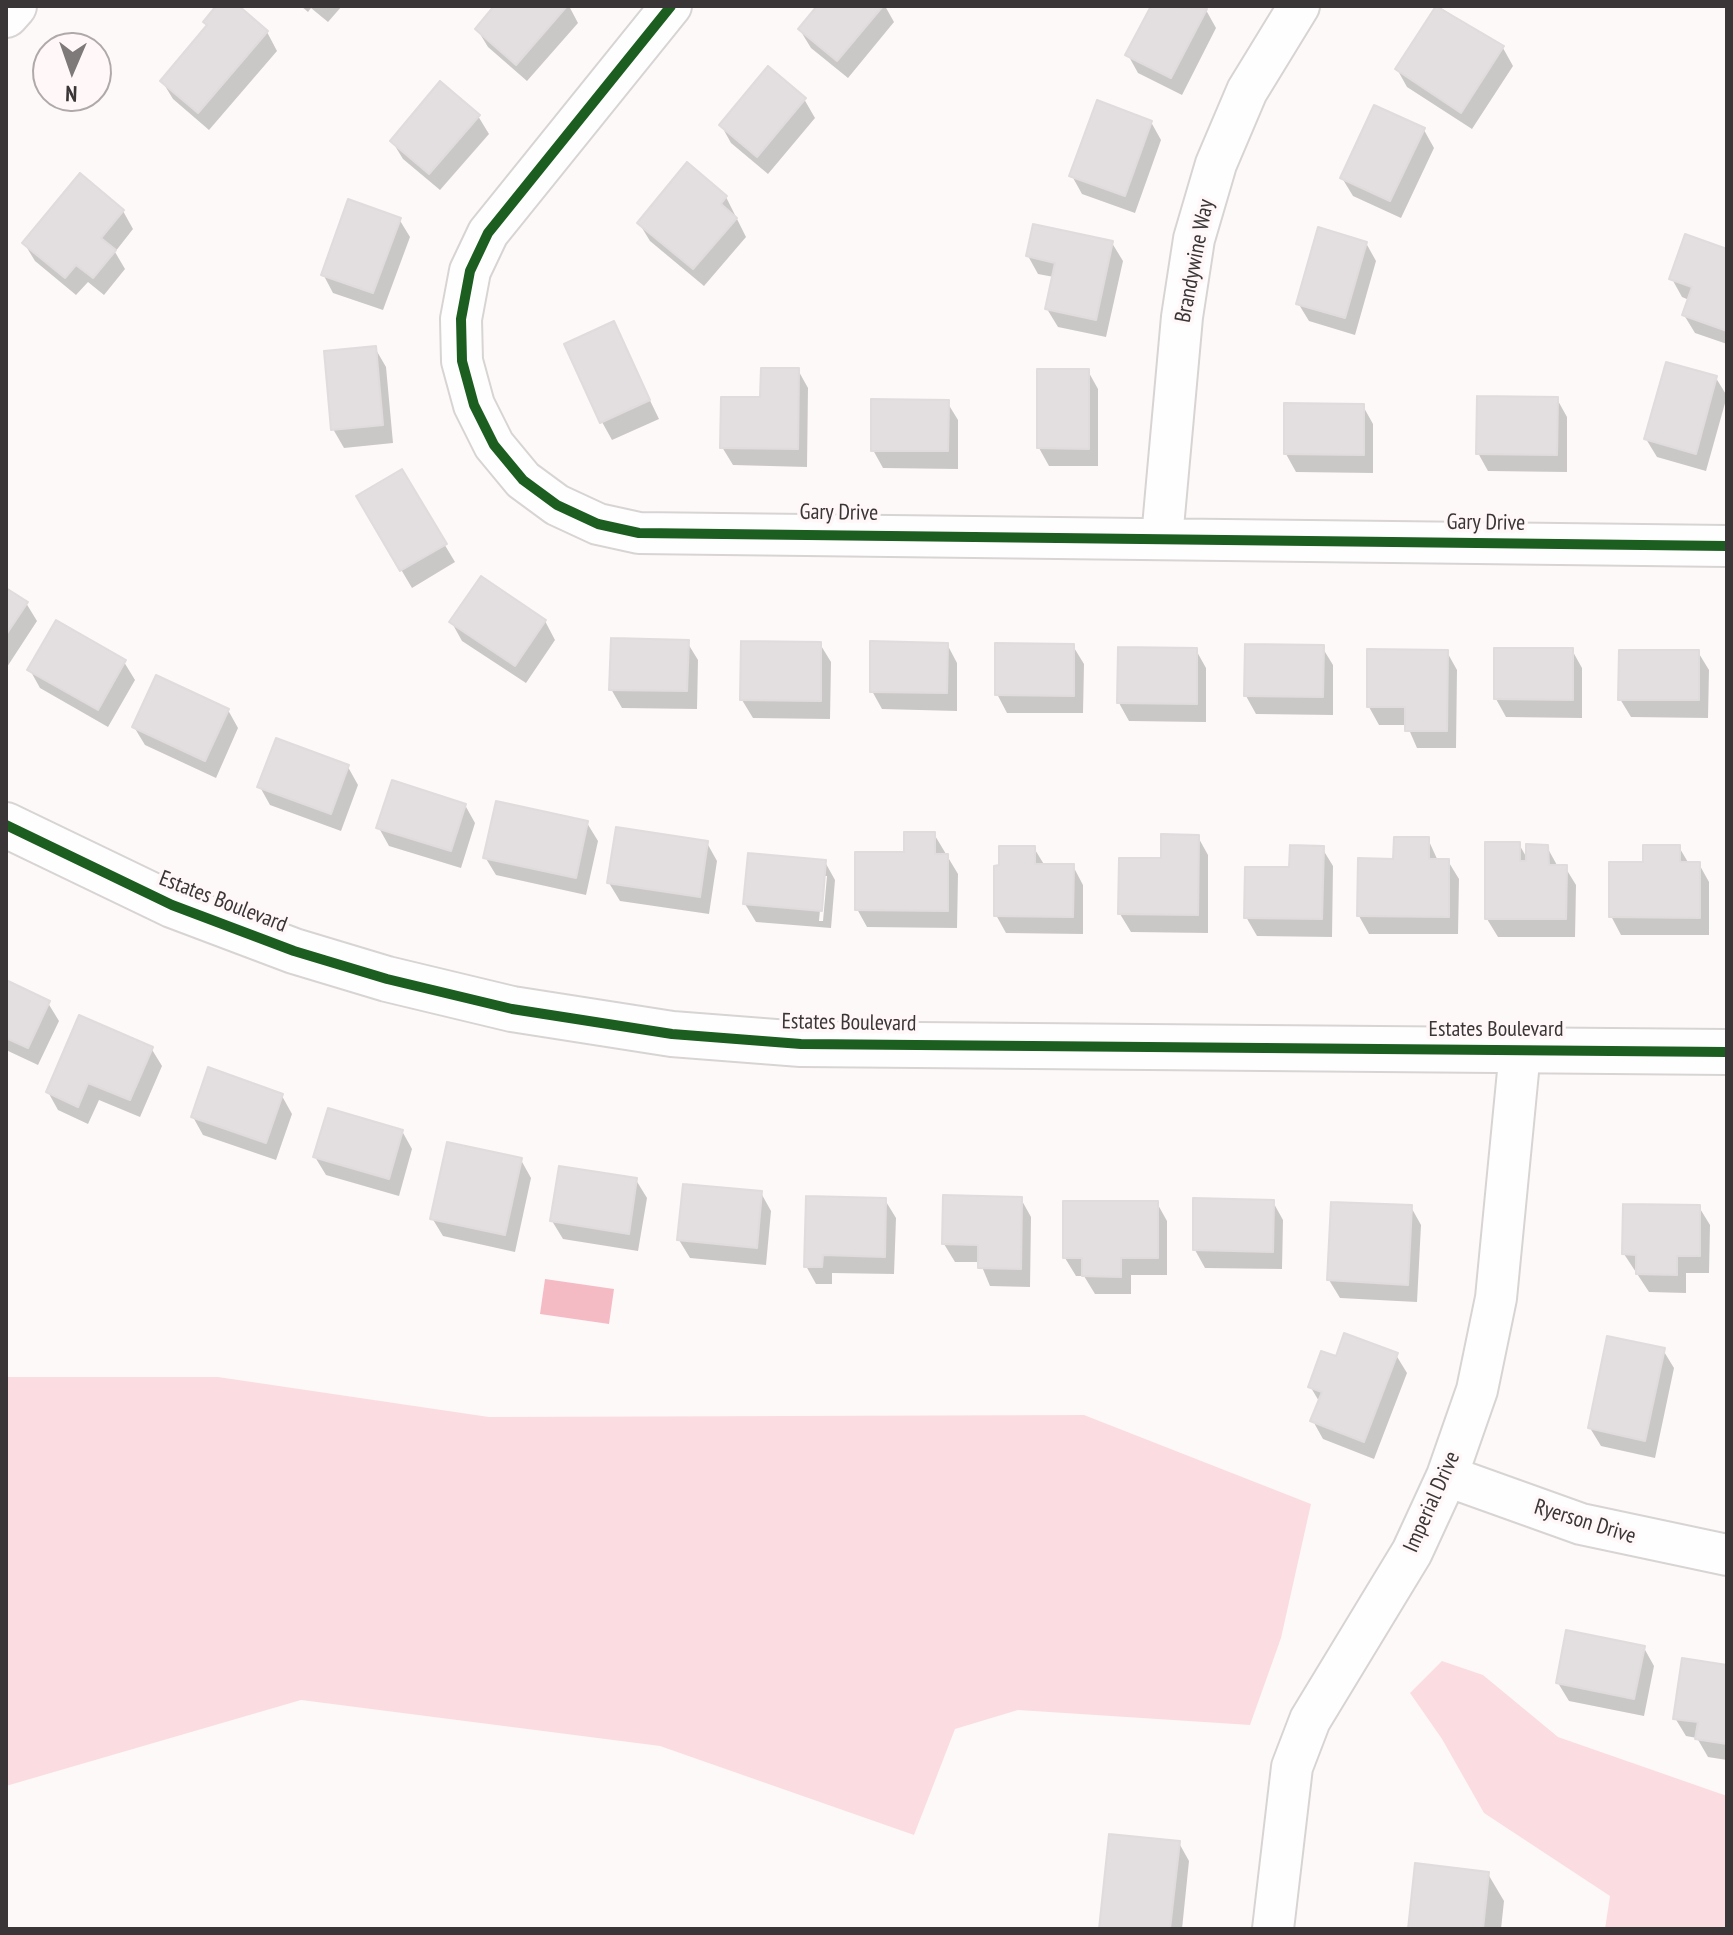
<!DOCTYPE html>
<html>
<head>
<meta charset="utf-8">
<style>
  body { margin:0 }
  #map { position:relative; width:1733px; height:1935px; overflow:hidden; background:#fdf9f9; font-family:"PT Sans Narrow",sans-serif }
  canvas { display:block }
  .frame { position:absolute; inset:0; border:8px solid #3a3536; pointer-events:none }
  .north { position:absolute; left:32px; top:32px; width:80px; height:80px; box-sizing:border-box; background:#fff7f8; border:2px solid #b0a9aa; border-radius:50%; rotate:182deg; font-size:22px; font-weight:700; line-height:32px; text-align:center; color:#3a3536 }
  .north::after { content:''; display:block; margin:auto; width:28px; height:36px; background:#7e7a7a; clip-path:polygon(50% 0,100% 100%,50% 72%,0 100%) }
</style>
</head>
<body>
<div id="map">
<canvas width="1733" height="1935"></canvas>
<div class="frame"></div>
<div class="north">N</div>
</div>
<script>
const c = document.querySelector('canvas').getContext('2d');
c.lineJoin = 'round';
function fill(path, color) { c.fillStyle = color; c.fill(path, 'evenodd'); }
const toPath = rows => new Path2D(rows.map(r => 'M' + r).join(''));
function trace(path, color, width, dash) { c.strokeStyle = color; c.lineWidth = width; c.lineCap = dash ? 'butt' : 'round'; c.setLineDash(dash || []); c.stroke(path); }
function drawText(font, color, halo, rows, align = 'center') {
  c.font = font + ' "PT Sans Narrow",sans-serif'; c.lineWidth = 7; c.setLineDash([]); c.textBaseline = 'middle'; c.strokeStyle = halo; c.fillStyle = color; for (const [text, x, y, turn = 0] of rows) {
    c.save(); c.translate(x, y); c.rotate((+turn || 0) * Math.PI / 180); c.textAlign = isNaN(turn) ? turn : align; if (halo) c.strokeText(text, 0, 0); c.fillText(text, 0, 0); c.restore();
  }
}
fill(toPath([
  [6,1377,218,1377,489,1417,1084,1415,1311,1504,1281,1638,1250,1725,1018,1710,955,1729,914,1835,660,1746,301,1700,6,1786],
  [1442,1661,1483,1675,1558,1737,1727,1796,1727,1929,1605,1929,1610,1896,1484,1813,1442,1739,1410,1693]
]), '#fbdde1');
fill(toPath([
  [545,1279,614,1289,609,1324,540,1314]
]), '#f5bbc5');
fill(toPath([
  [219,6,235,6,267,32,277,51,209,130,173,99,162,81,208,27],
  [301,6,342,6,328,22,311,8,308,12],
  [497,6,569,6,578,23,527,81,488,47,477,29],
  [820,6,885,6,894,22,848,78,811,48,800,30],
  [1153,6,1198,6,1206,10,1216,28,1182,95,1138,73,1128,55],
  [1438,6,1503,48,1513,66,1472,129,1407,87,1397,69],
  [804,99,815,118,768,174,731,143,721,125],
  [478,116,489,134,440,190,403,159,392,141],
  [1151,122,1161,140,1135,213,1082,194,1072,176],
  [1424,130,1434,148,1401,218,1353,196,1342,178],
  [726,197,746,237,704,286,650,241,639,223],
  [123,211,133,229,115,252,125,269,104,295,88,282,76,295,35,261,24,243],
  [399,219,410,237,383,310,333,293,323,274],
  [1112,243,1123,261,1106,337,1058,327,1047,309,1054,277,1038,274,1028,256],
  [1366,243,1376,261,1355,335,1309,321,1298,303],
  [1727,251,1727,344,1695,333,1684,315,1689,300,1682,297,1672,279],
  [613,324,659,419,612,440,602,422],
  [375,348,386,367,393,443,344,448,333,429],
  [798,370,808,388,807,467,733,465,722,447,762,399],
  [1088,371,1098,389,1098,466,1049,466,1039,448],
  [1716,378,1727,396,1706,471,1657,457,1646,439],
  [1557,399,1567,417,1567,472,1488,471,1478,453],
  [947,402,958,420,958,469,883,468,873,450],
  [1363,406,1373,424,1373,473,1296,472,1286,454],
  [401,472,455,562,412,588,358,497],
  [6,590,26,603,37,621,7,667],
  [545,621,555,640,526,683,462,641,452,623],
  [687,642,698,660,697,709,622,708,611,689],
  [820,644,831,662,830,719,753,718,742,700],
  [947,644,957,663,957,711,882,709,872,691],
  [1073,646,1084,664,1083,713,1007,713,997,694],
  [1322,647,1333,665,1333,715,1256,714,1246,696],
  [1196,650,1206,668,1206,722,1129,721,1119,703],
  [1572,650,1582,668,1582,718,1506,717,1496,699],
  [1447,652,1457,670,1456,748,1417,748,1407,725,1379,725,1369,707],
  [1698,652,1709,670,1708,718,1631,717,1620,699],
  [124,662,135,680,108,727,40,688,30,670],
  [228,710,238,728,216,778,145,745,134,727],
  [348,767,358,785,341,831,270,805,260,787],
  [465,805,475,823,461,868,389,846,379,828],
  [587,823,598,841,586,895,496,875,485,857],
  [934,834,958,874,957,928,867,927,857,909,906,854],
  [1198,837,1208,855,1208,933,1131,932,1120,914,1163,860],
  [1428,839,1438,861,1448,861,1459,879,1458,934,1369,934,1359,916,1395,861],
  [707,843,717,861,709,914,620,901,609,883],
  [1519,844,1528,860,1547,847,1558,867,1565,867,1576,885,1575,937,1498,937,1487,919],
  [1679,847,1689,864,1699,864,1709,882,1709,935,1621,935,1611,916,1645,864],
  [1034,848,1045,866,1073,866,1083,885,1083,934,1006,933,996,915],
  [1322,848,1333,866,1332,937,1257,936,1246,917,1291,869],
  [825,862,835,880,831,928,756,922,745,904],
  [823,876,827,876,823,921,819,921],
  [6,983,48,1003,59,1021,38,1065,6,1050],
  [151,1048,162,1066,140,1117,99,1100,88,1124,58,1110,48,1092],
  [282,1096,292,1114,276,1160,203,1135,193,1117],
  [402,1131,412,1149,399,1196,326,1175,315,1157],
  [521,1160,531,1178,515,1252,443,1236,432,1218],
  [636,1180,647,1198,638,1251,563,1239,552,1221],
  [761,1193,771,1211,766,1265,690,1258,679,1240],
  [1021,1199,1031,1217,1030,1287,990,1286,980,1262,955,1262,944,1244],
  [885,1200,896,1218,894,1274,832,1273,832,1284,816,1284,806,1266],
  [1273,1202,1283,1220,1282,1269,1205,1268,1195,1250],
  [1157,1203,1167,1221,1167,1275,1131,1275,1131,1294,1095,1294,1084,1276,1076,1276,1065,1258],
  [1411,1207,1421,1225,1417,1302,1340,1298,1329,1280],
  [1699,1207,1710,1225,1709,1273,1686,1273,1686,1293,1649,1292,1624,1254],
  [1663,1350,1674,1368,1655,1458,1601,1446,1590,1428],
  [1396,1355,1407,1373,1374,1459,1323,1439,1313,1421,1320,1403,1310,1386,1337,1358],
  [1644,1648,1654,1666,1644,1716,1569,1701,1558,1683],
  [1727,1667,1727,1760,1708,1757,1697,1738,1686,1736,1675,1718],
  [1179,1843,1189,1861,1182,1929,1101,1929],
  [1488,1874,1504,1901,1501,1929,1410,1929]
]), '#0003');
const building = toPath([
  [216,6,239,6,268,31,198,113,160,81,207,25,203,22,216,6],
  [494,6,567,6,516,65,475,29,494,6],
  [817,6,883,6,837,61,798,29,817,6],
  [1151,6,1207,9,1171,78,1125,55,1151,6],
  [1436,6,1504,46,1461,113,1395,69,1436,6],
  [768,66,806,98,757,157,719,125,768,66],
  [440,81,480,115,429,174,390,141,440,81],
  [1097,100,1152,121,1125,196,1069,176,1097,100],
  [1374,105,1425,128,1390,201,1340,178,1374,105],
  [687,162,727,196,721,204,737,218,693,269,637,223,687,162],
  [80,173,124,210,101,238,116,250,93,278,76,265,65,278,22,243,80,173],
  [348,199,401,218,373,293,321,275,348,199],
  [1033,224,1113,241,1096,320,1045,309,1055,263,1026,256,1033,224],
  [1318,227,1367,242,1345,318,1296,304,1318,227],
  [1685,234,1727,249,1727,331,1682,315,1692,287,1669,279,1685,234],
  [614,321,650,400,600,423,564,344,614,321],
  [376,346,383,425,331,430,324,351,376,346],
  [1666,362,1717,376,1696,454,1644,439,1666,362],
  [761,368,799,368,798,449,720,448,721,397,760,397,761,368],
  [1037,369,1089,369,1089,449,1037,448,1037,369],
  [1477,396,1558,397,1557,455,1476,454,1477,396],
  [871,399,949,400,948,451,871,451,871,399],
  [1284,403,1364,404,1364,455,1284,454,1284,403],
  [402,469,447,544,400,571,356,496,402,469],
  [481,576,546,620,515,666,449,622,481,576],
  [6,588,28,602,6,635,6,588],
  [56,620,126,660,98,710,27,670,56,620],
  [611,638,689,640,687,691,609,690,611,638],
  [741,641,821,642,821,701,740,700,741,641],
  [870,641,948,643,947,693,870,692,870,641],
  [995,643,1074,644,1074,696,995,695,995,643],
  [1245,644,1324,645,1323,697,1244,696,1245,644],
  [1118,647,1197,648,1197,704,1117,703,1118,647],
  [1494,648,1573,648,1573,700,1494,699,1494,648],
  [1367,649,1448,650,1447,731,1405,731,1405,707,1367,707,1367,649],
  [1619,650,1699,650,1699,700,1618,700,1619,650],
  [156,675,229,709,205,761,132,727,156,675],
  [276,738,349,765,331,814,257,787,276,738],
  [392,780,466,804,451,851,376,828,392,780],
  [496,801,588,821,576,878,483,858,496,801],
  [616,827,708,841,700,897,607,883,616,827],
  [904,832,935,832,935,854,948,854,948,911,855,910,855,852,904,852,904,832],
  [1161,834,1199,835,1198,915,1118,914,1119,858,1161,858,1161,834],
  [1394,837,1429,837,1429,859,1449,859,1449,917,1357,916,1358,858,1393,859,1394,837],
  [1485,842,1520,842,1520,861,1526,861,1526,844,1548,845,1549,865,1567,865,1566,919,1485,919,1485,842],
  [1290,845,1324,846,1322,919,1244,918,1245,867,1289,867,1290,845],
  [1643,845,1680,845,1680,862,1700,862,1700,918,1609,917,1609,862,1643,862,1643,845],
  [999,846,1035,846,1035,864,1074,864,1073,917,994,916,994,866,999,865,999,846],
  [748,853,826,860,822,911,743,904,748,853],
  [6,980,50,1001,28,1048,6,1038,6,980],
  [79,1015,153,1047,130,1100,88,1083,78,1107,46,1092,79,1015],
  [208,1067,283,1094,266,1143,191,1117,208,1067],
  [328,1108,403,1130,389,1179,313,1157,328,1108],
  [447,1142,522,1158,505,1235,430,1219,447,1142],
  [559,1166,637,1178,629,1234,550,1221,559,1166],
  [683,1184,762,1191,757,1248,677,1240,683,1184],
  [943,1195,1022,1197,1021,1269,978,1268,978,1245,942,1244,943,1195],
  [806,1196,886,1198,885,1257,823,1255,822,1267,804,1267,806,1196],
  [1193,1198,1274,1200,1273,1252,1193,1250,1193,1198],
  [1063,1201,1158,1201,1158,1258,1121,1258,1121,1277,1082,1276,1082,1258,1063,1258,1063,1201],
  [1331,1202,1412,1205,1408,1285,1327,1280,1331,1202],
  [1623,1204,1700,1205,1700,1256,1677,1256,1677,1275,1636,1274,1636,1255,1622,1254,1623,1204],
  [1344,1333,1398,1353,1364,1442,1310,1421,1322,1392,1308,1387,1321,1351,1336,1356,1344,1333],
  [1607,1336,1665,1348,1645,1441,1588,1428,1607,1336],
  [1566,1630,1645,1646,1634,1699,1556,1683,1566,1630],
  [1682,1658,1727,1665,1727,1744,1695,1739,1698,1722,1673,1719,1682,1658],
  [1109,1834,1180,1841,1170,1929,1099,1929,1109,1834],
  [1415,1863,1489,1872,1483,1929,1408,1929,1415,1863]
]);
fill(building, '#e3dedf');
trace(building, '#e0dbdc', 2);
const street = toPath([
  [671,6,488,233,470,271,461,319,462,361,474,405,494,445,523,480,557,505,598,524,639,533,1727,546],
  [1162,538,1182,317,1194,239,1216,164,1247,91,1299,6],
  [1447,1476,1581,1524,1727,1555],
  [1273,1929,1292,1767,1310,1720,1412,1552,1447,1476,1477,1390,1496,1298,1520,1051]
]);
const secondary = toPath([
  [6,15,14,6],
  [6,825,172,905,294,951,387,979,512,1009,672,1034,801,1044,1727,1052]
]);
trace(street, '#d8d4d4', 44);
trace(secondary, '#d8d4d4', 48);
trace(street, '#fffefe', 40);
trace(secondary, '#fffefe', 44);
trace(toPath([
  [671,6,488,233,470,271,461,319,462,361,474,405,494,445,523,480,557,505,598,524,639,533,1727,546],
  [6,825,172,905,294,951,387,979,512,1009,672,1034,801,1044,1727,1052]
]), '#1b5e20', 10);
drawText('22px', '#3a3536', '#fff7f8', [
  ["Brandywine Way",1195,261,-79],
  ["Gary Drive",839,513,1],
  ["Gary Drive",1486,523,1],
  ["Estates Boulevard",223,902,21],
  ["Estates Boulevard",849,1023,1],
  ["Estates Boulevard",1496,1030],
  ["Imperial Drive",1432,1502,-66],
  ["Ryerson Drive",1585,1522,17]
]);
</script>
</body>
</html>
